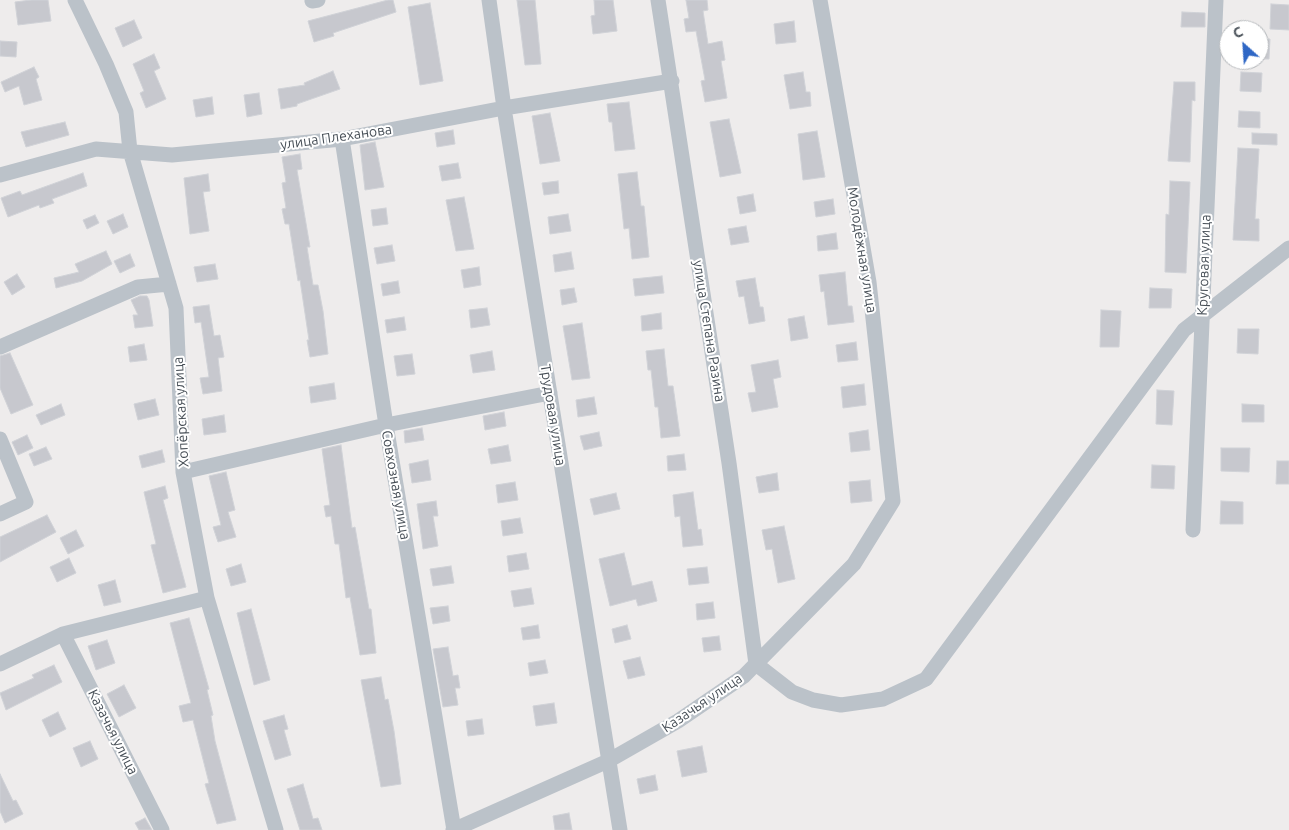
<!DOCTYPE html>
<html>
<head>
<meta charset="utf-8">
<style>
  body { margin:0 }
  #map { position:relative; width:1289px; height:830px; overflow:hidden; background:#eeecec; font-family:Ubuntu,sans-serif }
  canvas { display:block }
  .north { position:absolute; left:1219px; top:20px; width:50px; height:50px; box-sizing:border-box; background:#fff; border:1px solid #b5b8bb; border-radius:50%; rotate:334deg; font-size:14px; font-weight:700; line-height:20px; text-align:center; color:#464e56 }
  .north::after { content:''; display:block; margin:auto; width:18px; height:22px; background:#2f67c5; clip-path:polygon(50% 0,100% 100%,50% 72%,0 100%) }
</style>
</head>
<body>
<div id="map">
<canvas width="1289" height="830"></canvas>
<div class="north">С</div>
</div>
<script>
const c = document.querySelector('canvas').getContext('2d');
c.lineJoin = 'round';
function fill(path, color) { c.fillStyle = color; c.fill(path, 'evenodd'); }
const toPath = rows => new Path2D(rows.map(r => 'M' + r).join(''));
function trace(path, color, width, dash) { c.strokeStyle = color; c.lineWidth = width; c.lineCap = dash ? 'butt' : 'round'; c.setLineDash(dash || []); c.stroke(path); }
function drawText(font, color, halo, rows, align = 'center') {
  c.font = font + ' Ubuntu,sans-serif'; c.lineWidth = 4; c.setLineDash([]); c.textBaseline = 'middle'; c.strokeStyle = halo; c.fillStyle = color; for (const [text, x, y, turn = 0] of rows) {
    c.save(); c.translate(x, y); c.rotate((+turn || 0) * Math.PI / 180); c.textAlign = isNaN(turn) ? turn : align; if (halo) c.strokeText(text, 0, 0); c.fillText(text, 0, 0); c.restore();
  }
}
const building = toPath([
  [31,0,48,0,51,21,18,25,15,2,31,0],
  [388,0,393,0,396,12,333,33,334,36,314,42,308,21,388,0],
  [517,0,535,0,541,64,525,65,517,0],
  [594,0,613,0,617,31,593,34,591,16,595,15,594,0],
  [686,0,707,0,708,10,703,11,708,44,722,41,725,60,721,61,727,98,705,102,701,81,705,80,696,31,686,32,684,19,689,18,686,0],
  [430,3,443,81,420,85,408,7,430,3],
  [1271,4,1289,5,1289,30,1270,29,1271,4],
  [1182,12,1205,13,1205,27,1181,27,1182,12],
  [134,20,142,38,123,47,115,28,134,20],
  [794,21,796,42,776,44,774,24,794,21],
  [1259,39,1270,39,1269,59,1259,59,1259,39],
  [0,41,17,42,16,57,0,56,0,41],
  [154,54,160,68,154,71,166,99,146,108,140,93,144,91,133,64,154,54],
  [34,67,39,77,36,79,42,100,24,105,19,86,5,92,1,82,34,67],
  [333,71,340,89,297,104,297,106,281,109,278,89,305,85,304,83,333,71],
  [803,72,806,92,810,92,811,106,790,109,784,75,803,72],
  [1241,72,1262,73,1261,92,1240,91,1241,72],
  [1174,82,1195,82,1195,101,1192,100,1190,162,1168,161,1174,82],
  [259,93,262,114,247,117,244,95,259,93],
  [212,97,214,114,196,117,193,100,212,97],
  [629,102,635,149,615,151,612,122,609,122,607,104,629,102],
  [1239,111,1260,112,1260,128,1238,127,1239,111],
  [550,113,560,161,540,164,532,116,550,113],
  [729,119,741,173,720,177,710,122,729,119],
  [65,122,69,135,26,147,21,132,65,122],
  [453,130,455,144,437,147,435,133,453,130],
  [817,131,825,177,803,180,798,134,817,131],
  [1252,133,1277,134,1277,145,1252,144,1252,133],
  [375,142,384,187,365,190,360,145,375,142],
  [1238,148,1259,149,1255,219,1259,219,1259,241,1233,240,1238,148],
  [300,154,302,169,297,170,310,247,307,247,313,285,318,285,323,311,328,354,310,357,307,340,309,340,300,280,298,281,289,224,285,224,282,209,286,208,282,183,286,182,282,157,300,154],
  [458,163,461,178,442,181,439,166,458,163],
  [637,172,641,206,644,206,649,257,632,259,629,228,624,229,618,174,637,172],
  [83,173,87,186,52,199,54,203,40,208,39,205,8,217,1,198,20,191,22,195,83,173],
  [208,174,210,191,203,192,209,231,190,234,184,178,208,174],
  [558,181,559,193,544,195,542,183,558,181],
  [1170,181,1190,182,1186,273,1165,272,1166,214,1169,215,1170,181],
  [753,194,756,211,740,214,737,197,753,194],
  [464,197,474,249,456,251,446,200,464,197],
  [833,199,835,214,816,217,814,202,833,199],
  [386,208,388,224,373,226,371,210,386,208],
  [123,214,128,227,113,234,107,221,123,214],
  [568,214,571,231,550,234,548,217,568,214],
  [95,215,99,223,87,229,83,220,95,215],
  [746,226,749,242,731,245,728,229,746,226],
  [836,233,838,249,818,251,817,236,836,233],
  [392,245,395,261,377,264,374,248,392,245],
  [106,251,112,264,82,281,56,288,54,278,79,272,75,264,106,251],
  [571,252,574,269,555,272,553,255,571,252],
  [130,254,135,266,120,273,114,261,130,254],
  [215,264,218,279,197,282,194,267,215,264],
  [479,267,481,285,464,288,461,270,479,267],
  [845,272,848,306,852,306,854,322,828,325,824,291,821,292,819,275,845,272],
  [17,274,25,287,12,295,4,282,17,274],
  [662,276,664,293,635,296,633,279,662,276],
  [755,278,760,307,763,307,765,321,749,324,744,296,739,297,736,281,755,278],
  [398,281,400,293,383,296,381,284,398,281],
  [574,288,577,302,562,305,560,290,574,288],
  [1150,288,1172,289,1171,308,1149,308,1150,288],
  [140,296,147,296,149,300,153,326,135,328,133,315,138,315,131,300,140,296],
  [209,305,214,336,220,335,224,357,218,358,222,391,203,394,200,378,209,377,201,322,195,323,193,307,209,305],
  [487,308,490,325,471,328,469,310,487,308],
  [1101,310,1121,311,1119,347,1100,347,1101,310],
  [661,313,662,329,642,331,641,316,661,313],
  [804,316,808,338,791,341,788,319,804,316],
  [404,317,406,330,387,333,385,320,404,317],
  [582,323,590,378,572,380,563,326,582,323],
  [1238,329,1259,329,1258,354,1237,353,1238,329],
  [856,342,858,360,838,362,836,345,856,342],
  [144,344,147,360,130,362,128,347,144,344],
  [664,349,668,386,673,386,680,436,661,438,658,407,655,407,651,370,648,370,646,351,664,349],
  [492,351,495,370,473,373,470,355,492,351],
  [10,353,33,405,11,414,0,388,0,356,10,353],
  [412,354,415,374,397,376,394,356,412,354],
  [778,360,781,377,773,379,778,407,752,412,748,393,756,392,751,365,778,360],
  [334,383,336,399,311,403,309,387,334,383],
  [864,384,866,405,843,408,841,387,864,384],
  [1157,390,1174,391,1172,425,1156,424,1157,390],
  [594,397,597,414,578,417,576,400,594,397],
  [155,399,159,415,138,420,134,404,155,399],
  [61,404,65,415,41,425,36,415,61,404],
  [1242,404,1264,405,1264,422,1242,422,1242,404],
  [504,412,506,426,485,430,483,416,504,412],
  [224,415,226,432,204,435,202,419,224,415],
  [422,428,424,440,405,443,404,431,422,428],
  [868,430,870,450,851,452,849,433,868,430],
  [599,432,602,446,584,450,580,436,599,432],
  [27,435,33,448,18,455,12,442,27,435],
  [341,445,352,528,355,527,369,609,371,609,376,653,360,655,350,597,346,598,339,544,335,544,331,516,326,517,324,506,330,505,322,449,341,445],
  [508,445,511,461,491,464,488,449,508,445],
  [46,447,52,459,34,466,29,454,46,447],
  [1221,448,1250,448,1249,472,1221,471,1221,448],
  [162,450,165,462,142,468,139,456,162,450],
  [684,454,686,470,668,471,667,456,684,454],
  [428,460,431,480,412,483,409,464,428,460],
  [1277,461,1289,461,1289,484,1276,484,1277,461],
  [1152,465,1175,466,1174,489,1151,488,1152,465],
  [226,472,235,510,228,512,236,537,218,542,213,527,221,525,209,476,226,472],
  [777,473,779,490,759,493,756,477,777,473],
  [870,480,872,501,851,503,849,482,870,480],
  [515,482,518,500,498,503,496,485,515,482],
  [165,486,168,498,163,500,186,587,163,593,151,545,156,544,144,492,165,486],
  [693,492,698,530,701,529,703,545,683,547,680,516,675,517,673,495,693,492],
  [616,493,620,509,594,515,590,499,616,493],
  [436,501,438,516,433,516,438,546,423,549,417,504,436,501],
  [1221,501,1243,502,1243,524,1220,524,1221,501],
  [47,515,56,532,0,562,0,537,47,515],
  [520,518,523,533,503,536,501,521,520,518],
  [784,526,795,579,778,583,772,549,766,550,762,530,784,526],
  [76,530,84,546,68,554,60,538,76,530],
  [526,553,529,569,509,572,507,556,526,553],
  [624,553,632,586,652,581,657,601,638,606,636,599,610,606,599,559,624,553],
  [69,558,76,573,57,582,50,567,69,558],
  [241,564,246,582,231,586,226,569,241,564],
  [451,566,454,583,433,586,430,569,451,566],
  [707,567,709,583,689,585,687,569,707,567],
  [115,580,121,602,104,606,98,585,115,580],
  [531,588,534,604,514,607,511,591,531,588],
  [713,602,715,618,697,620,696,604,713,602],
  [448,606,450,621,433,624,430,608,448,606],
  [251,609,270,680,254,685,237,613,251,609],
  [189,618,209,689,207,690,213,715,211,716,215,741,236,820,217,824,205,784,209,783,193,720,183,722,179,706,191,703,170,623,189,618],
  [538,625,540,638,523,640,521,628,538,625],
  [627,625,631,639,615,643,612,629,627,625],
  [719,636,721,650,704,652,702,638,719,636],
  [107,640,115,663,96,670,88,646,107,640],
  [448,647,453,676,458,675,460,688,455,688,458,705,443,707,433,649,448,647],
  [640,657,645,675,628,679,623,661,640,657],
  [545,660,548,673,530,676,528,663,545,660],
  [54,665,62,682,6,710,0,693,34,678,32,675,54,665],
  [381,677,385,700,388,699,394,731,401,784,381,787,361,680,381,677],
  [124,685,136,708,119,717,107,694,124,685],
  [554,703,557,723,536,726,533,706,554,703],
  [58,712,66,729,50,737,42,720,58,712],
  [284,715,288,729,284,730,291,755,275,760,263,721,284,715],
  [482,719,484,734,468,736,466,721,482,719],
  [90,741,98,759,81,767,73,748,90,741],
  [702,746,707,772,682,777,677,751,702,746],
  [0,774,13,801,16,800,23,814,5,823,0,811,0,774],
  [655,775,658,790,640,794,637,779,655,775],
  [303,784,313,819,318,818,322,830,300,830,287,789,303,784],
  [569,813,572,830,555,830,553,816,569,813],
  [145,818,152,830,139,830,135,823,145,818]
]);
fill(building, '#c7c8ce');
trace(building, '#d0d2d7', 1);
trace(toPath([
  [75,0,106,64,126,112,130,151,176,308,183,472,207,598,276,830],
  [489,0,504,108,620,830],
  [658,0,729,463,756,664,792,692,813,700,841,705,883,699,926,679,1184,330,1289,248],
  [312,1,318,0],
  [342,139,386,425,454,830],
  [0,175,96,149,172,155,342,139,504,108,672,81],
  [0,347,138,287,169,284],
  [0,439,26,502,0,514],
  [183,472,386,425,550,393],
  [1193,530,1216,0],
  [63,634,162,830],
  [0,664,63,634,207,598],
  [453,830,608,761,678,721,744,676,854,564,893,501,869,282,820,0]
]), '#bbc2c9', 15);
drawText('14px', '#464e56', '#fff', [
  ["улица Плеханова",336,137,-8],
  ["Молодёжная улица",862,250,81],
  ["Круговая улица",1204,265,-88],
  ["улица Степана Разина",709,331,81],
  ["Хопёрская улица",181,412,-93],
  ["Трудовая улица",553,415,81],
  ["Совхозная улица",396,485,80],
  ["Казачья улица",702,703,-34],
  ["Казачья улица",113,732,63]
]);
</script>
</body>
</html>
